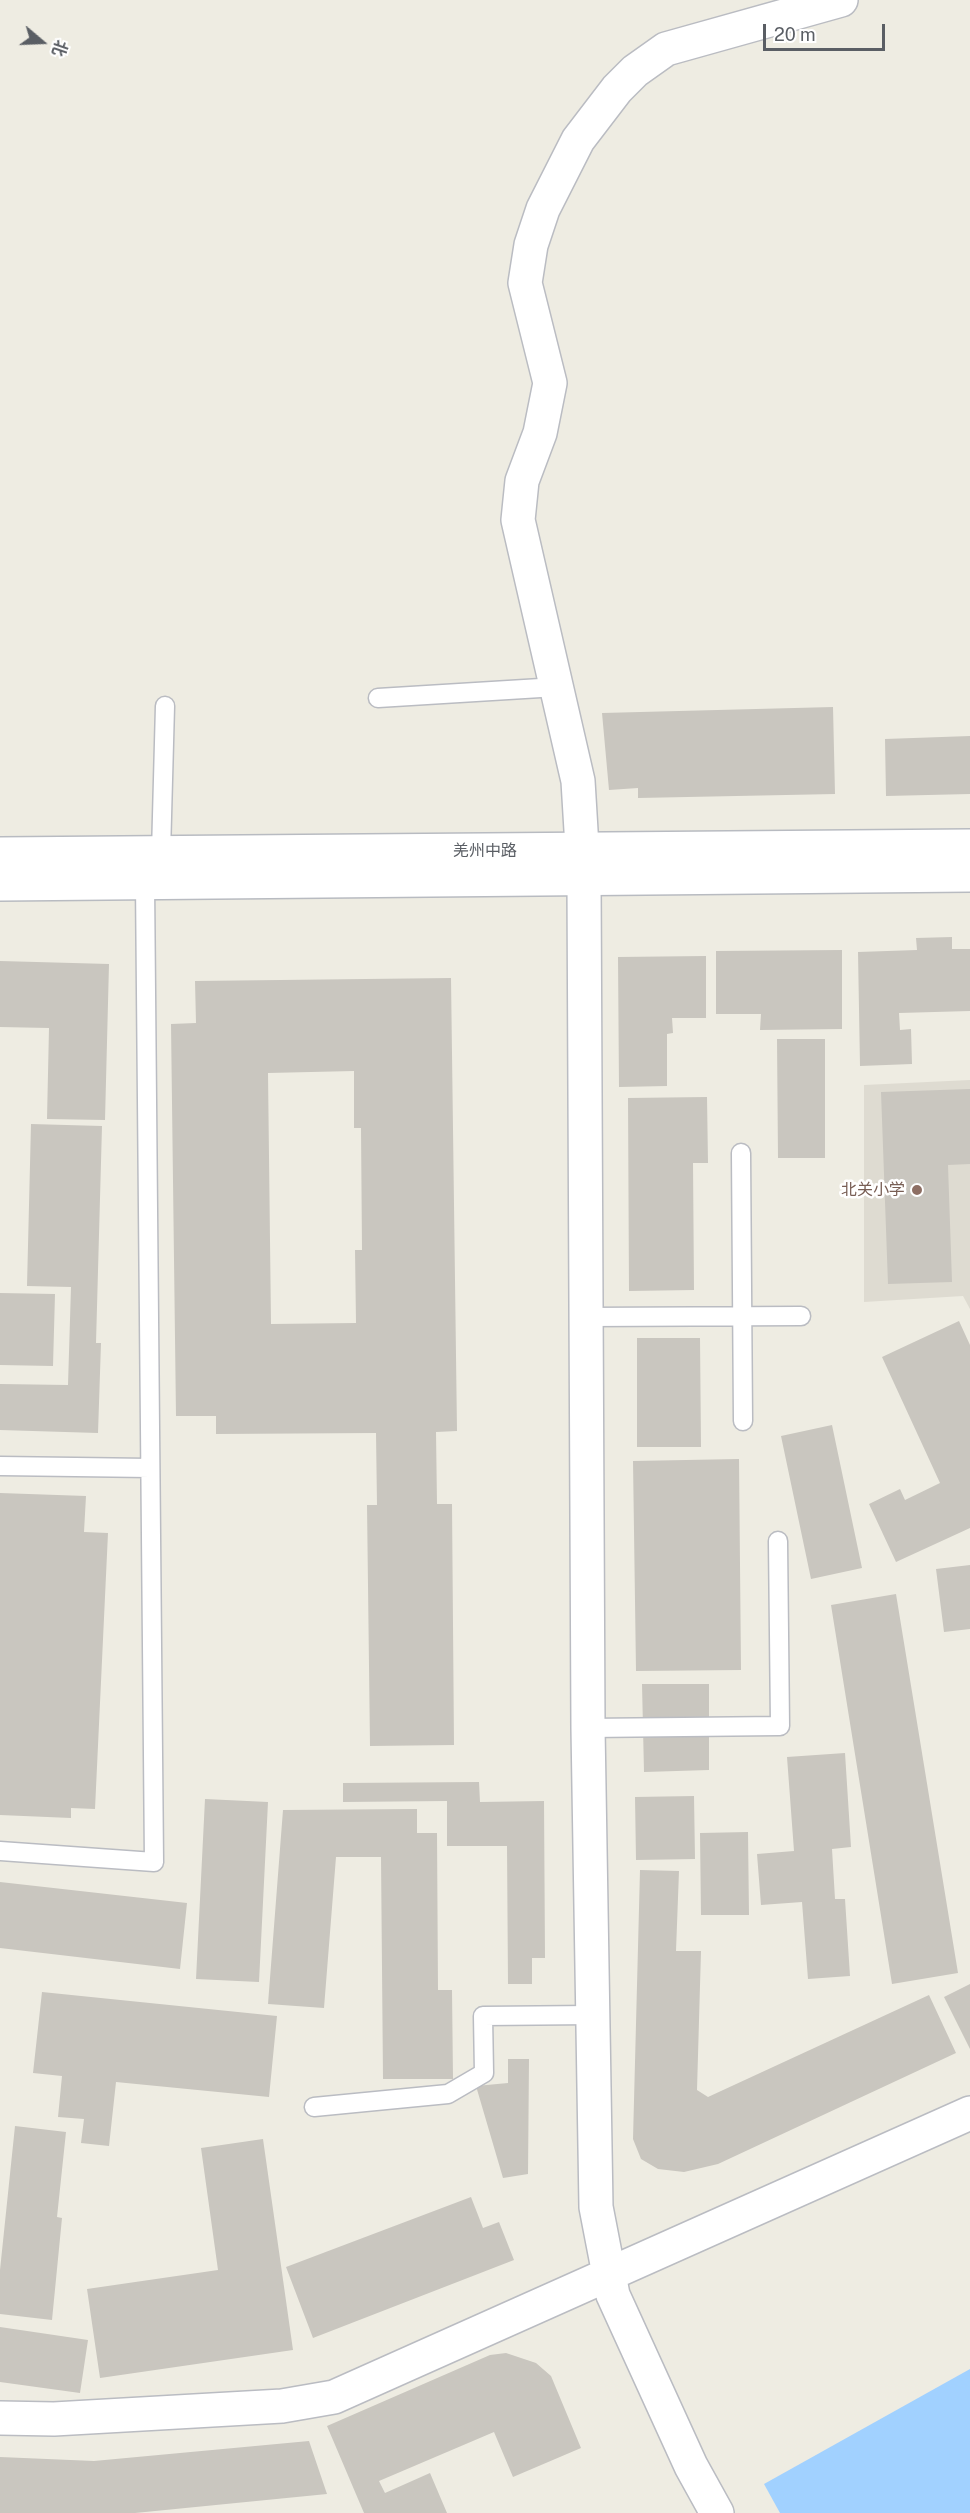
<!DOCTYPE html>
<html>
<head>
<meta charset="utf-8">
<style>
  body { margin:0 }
  #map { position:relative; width:970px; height:2513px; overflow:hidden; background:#eeece2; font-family:"Public Sans","Noto Sans SC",sans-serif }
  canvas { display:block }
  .north { position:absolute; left:12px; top:12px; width:60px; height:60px; -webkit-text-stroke:4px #fff; paint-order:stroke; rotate:109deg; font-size:16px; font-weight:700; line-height:24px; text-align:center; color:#5a5e64 }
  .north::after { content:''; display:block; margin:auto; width:21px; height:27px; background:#5a5e64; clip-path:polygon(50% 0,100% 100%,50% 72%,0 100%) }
  .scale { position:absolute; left:763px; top:24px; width:122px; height:27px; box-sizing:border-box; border:3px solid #5a5e64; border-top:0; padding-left:8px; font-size:18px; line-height:21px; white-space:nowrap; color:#5a5e64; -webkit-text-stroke:4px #fff; paint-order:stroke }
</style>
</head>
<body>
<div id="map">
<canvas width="970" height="2513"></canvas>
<div class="north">北</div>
<div class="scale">20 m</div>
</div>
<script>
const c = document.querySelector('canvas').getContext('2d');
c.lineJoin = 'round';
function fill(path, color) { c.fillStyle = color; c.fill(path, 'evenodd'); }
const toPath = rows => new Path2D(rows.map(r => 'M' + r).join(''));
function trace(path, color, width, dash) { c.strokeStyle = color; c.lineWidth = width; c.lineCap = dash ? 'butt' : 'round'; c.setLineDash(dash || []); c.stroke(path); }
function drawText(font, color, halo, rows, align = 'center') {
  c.font = font + ' "Public Sans","Noto Sans SC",sans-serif'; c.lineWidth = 5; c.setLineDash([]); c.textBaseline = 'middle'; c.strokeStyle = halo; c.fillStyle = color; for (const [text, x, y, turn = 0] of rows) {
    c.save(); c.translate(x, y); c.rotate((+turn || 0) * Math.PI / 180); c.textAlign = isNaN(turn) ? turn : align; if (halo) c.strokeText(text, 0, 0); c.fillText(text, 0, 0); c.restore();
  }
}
fill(toPath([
  [970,1080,970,1309,963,1296,864,1302,864,1085]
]), '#dedbd1');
fill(toPath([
  [970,2369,970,2513,780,2513,764,2484]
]), '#a1d1ff');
fill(toPath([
  [833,707,835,794,638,798,638,788,609,790,602,713],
  [970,736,970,794,886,796,885,739],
  [952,937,952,949,970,949,970,1011,899,1013,900,1030,911,1029,912,1064,860,1066,858,952,917,950,916,938],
  [842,950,842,1029,760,1030,761,1014,716,1014,716,951],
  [706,956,706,1018,672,1018,673,1033,667,1034,667,1086,619,1087,618,957],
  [0,961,109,964,105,1120,47,1119,49,1028,0,1027],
  [451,978,457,1431,436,1432,437,1504,452,1504,454,1745,370,1746,367,1505,377,1505,376,1433,216,1434,216,1416,176,1416,171,1024,196,1023,195,981],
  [354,1071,354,1128,361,1128,362,1250,355,1250,356,1323,271,1324,268,1073],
  [777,1039,825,1039,825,1158,778,1158],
  [970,1089,970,1164,948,1165,952,1282,888,1284,881,1092],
  [707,1097,708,1163,693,1163,694,1290,629,1291,628,1098],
  [31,1124,102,1126,96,1343,101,1343,98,1433,0,1430,0,1384,68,1385,71,1287,27,1286],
  [0,1293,55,1294,53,1366,0,1365],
  [959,1321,970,1345,970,1528,896,1562,869,1504,900,1489,905,1500,940,1483,882,1357],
  [637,1338,700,1338,701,1447,637,1447],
  [832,1425,862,1568,811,1579,781,1436],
  [739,1459,741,1670,636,1671,633,1461],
  [0,1493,86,1496,84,1532,108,1533,95,1809,71,1808,71,1818,0,1815],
  [970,1565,970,1629,944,1632,936,1569],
  [896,1594,958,1973,892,1984,831,1605],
  [642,1684,709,1684,709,1770,644,1772],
  [845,1753,851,1847,832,1849,835,1899,845,1899,850,1976,808,1979,802,1902,761,1905,757,1854,794,1851,787,1757],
  [479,1782,480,1802,544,1801,545,1958,532,1958,532,1984,508,1984,507,1846,447,1846,447,1801,343,1802,343,1783],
  [694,1796,695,1859,636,1860,635,1797],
  [205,1799,268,1802,259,1982,196,1979],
  [417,1809,417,1833,437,1833,438,1990,452,1990,453,2079,383,2079,381,1857,336,1857,324,2008,268,2004,283,1810],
  [748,1832,749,1915,701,1915,700,1833],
  [640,1870,679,1871,676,1951,701,1951,697,2090,708,2097,929,1995,956,2053,718,2164,684,2172,658,2169,641,2159,633,2139],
  [0,1882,187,1903,180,1969,0,1948],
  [970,1984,970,2049,944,1997],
  [42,1992,277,2016,269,2097,116,2082,109,2146,81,2143,84,2119,58,2117,62,2076,33,2073],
  [508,2059,529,2059,528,2174,503,2178,476,2086,508,2083],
  [15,2126,66,2132,57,2217,62,2218,52,2320,0,2314,0,2270],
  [263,2139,293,2350,100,2378,87,2289,218,2270,201,2148],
  [471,2197,483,2228,499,2222,514,2260,313,2338,286,2267],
  [0,2327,88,2340,80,2393,0,2382],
  [506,2353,536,2363,551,2376,581,2448,513,2477,494,2432,379,2481,385,2493,430,2473,447,2513,364,2513,327,2426,490,2355],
  [309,2441,327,2494,135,2513,0,2513,0,2457,94,2461]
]), '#c9c6bf');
const lane = toPath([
  [378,698,557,687],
  [161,853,165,706],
  [741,1153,743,1421],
  [586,1317,801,1316],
  [0,1466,150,1468],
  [588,1728,780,1726,778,1541],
  [0,1851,154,1862,145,883],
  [314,2107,448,2094,484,2073,483,2016,593,2015]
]);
const street = toPath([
  [0,2418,54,2419,282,2406,334,2397,970,2113],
  [717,2513,691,2466,613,2295,596,2207,588,1728,584,880,578,781,518,520,522,481,540,433,550,383,525,283,531,245,543,209,578,140,617,89,635,71,666,49,841,0]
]);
const secondary = toPath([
  [0,854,970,846],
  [0,884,970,875]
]);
trace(lane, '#babcc2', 21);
trace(street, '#babcc2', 36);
trace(secondary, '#b8bbc1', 36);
trace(lane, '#fff', 18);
trace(street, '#fff', 33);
trace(secondary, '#fff', 33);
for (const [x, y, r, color] of [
  [917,1190,6,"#8d6e63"]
]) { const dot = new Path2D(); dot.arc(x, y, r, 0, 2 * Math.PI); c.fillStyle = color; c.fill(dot); trace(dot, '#fff', 2); }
drawText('16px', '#5a5e64', '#fff', [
  ["羌州中路",485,851]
]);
drawText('16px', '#785e54', '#fff', [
  ["北关小学",905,1190]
], 'right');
</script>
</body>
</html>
